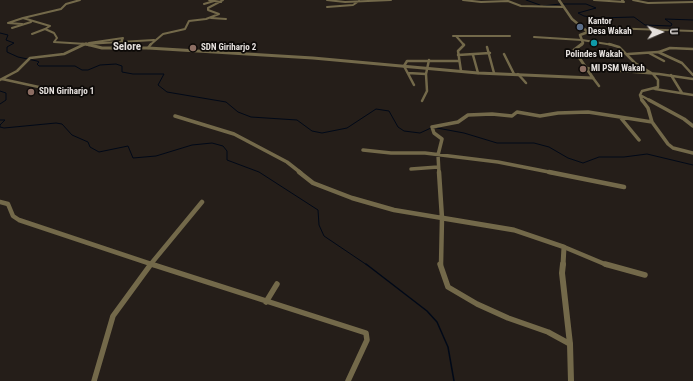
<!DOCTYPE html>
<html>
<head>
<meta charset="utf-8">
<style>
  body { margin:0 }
  #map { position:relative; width:693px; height:381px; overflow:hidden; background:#251e19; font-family:"Roboto Condensed",sans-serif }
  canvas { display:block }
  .north { position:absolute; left:641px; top:12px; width:40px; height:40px; -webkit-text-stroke:3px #0c0907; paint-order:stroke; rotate:88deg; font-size:11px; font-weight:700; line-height:16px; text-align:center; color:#e5e0dd }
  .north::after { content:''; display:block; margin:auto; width:14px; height:18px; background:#e5e0dd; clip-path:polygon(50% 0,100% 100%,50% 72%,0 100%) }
</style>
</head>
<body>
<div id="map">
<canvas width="693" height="381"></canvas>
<div class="north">U</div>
</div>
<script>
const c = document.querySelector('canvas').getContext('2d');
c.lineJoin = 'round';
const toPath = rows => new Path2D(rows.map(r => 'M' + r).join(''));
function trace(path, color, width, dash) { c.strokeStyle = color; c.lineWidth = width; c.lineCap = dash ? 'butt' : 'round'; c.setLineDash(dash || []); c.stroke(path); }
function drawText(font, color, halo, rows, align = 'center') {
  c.font = font + ' "Roboto Condensed",sans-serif'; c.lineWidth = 3.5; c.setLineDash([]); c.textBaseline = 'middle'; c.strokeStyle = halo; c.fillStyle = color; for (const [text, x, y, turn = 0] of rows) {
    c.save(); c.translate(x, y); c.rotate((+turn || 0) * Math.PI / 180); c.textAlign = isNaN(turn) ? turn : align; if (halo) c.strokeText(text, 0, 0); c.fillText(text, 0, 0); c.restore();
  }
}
trace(toPath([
  [526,0,540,5],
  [563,4,586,4,596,8,578,13,584,16,598,18,634,17,645,25,671,26,672,24,665,19,693,20],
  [543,6,560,4],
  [0,33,8,35,6,40,14,43,7,47,7,52,18,57,37,61,39,62,37,64,39,66,75,66,82,70,88,70,100,65,116,64,122,66,122,72,133,74,164,74,158,85,167,92,226,102,238,112,251,117,297,120,312,131,322,133,347,128,376,109,389,111,398,127,404,131,420,133,431,128],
  [0,91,6,93,6,100,0,104],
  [0,120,5,120,0,125,0,127,4,128,56,123,62,124,72,135,88,142,90,147,99,152,128,146,133,158,156,156,192,145,212,143,223,146,227,151,227,160,259,172,318,210,319,225,324,236,367,265],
  [437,128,464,133,497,143,534,143,549,147,568,158,583,163,599,157,624,157,647,154,693,165]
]), '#000918', 1);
trace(toPath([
  [366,264,427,311,437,322,448,347,454,381]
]), '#000918', 1.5);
trace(toPath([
  [80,0,66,4,61,9,23,18,50,26,45,29,54,33,57,38,54,42,86,44,154,40],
  [209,0,221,2],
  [327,0,345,2,391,0],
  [463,0,481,2,508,1,521,6,563,7],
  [594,0,624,2,622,0],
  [633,0,648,3,693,2],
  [204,4,214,1],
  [327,7,353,5,359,1],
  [211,18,226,19],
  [22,24,8,23,23,18],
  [12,28,31,22],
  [588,32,602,31,608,28,693,31],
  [32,34,45,29],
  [453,36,510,36],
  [456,36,464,45],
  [534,37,582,40,613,45],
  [89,43,123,38,121,42],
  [83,45,85,44],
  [150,45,163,34,185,29,189,21,206,19,219,14,208,10,208,8,223,0]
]), '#73694a', 2);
trace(toPath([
  [82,44,90,44],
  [609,44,619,47,635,63,653,74,658,80,658,87,642,91,640,95],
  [487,47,494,73],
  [148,48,151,44],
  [659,52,670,48,693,49],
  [649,53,664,61],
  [504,54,514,74],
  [628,54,658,52,682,63,693,75],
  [458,55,490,53],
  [473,55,478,73],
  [586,68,659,74,693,79],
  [461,71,458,51,464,45,463,44],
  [408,73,426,74],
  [518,74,526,83],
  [671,75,682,93],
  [593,78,599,86],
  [2,79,48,89],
  [0,80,17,71,30,58,64,54,85,44],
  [414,85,404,66,407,61,459,61],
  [655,89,693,95],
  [640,95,642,101],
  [640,95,651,101],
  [422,101,427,91,426,74,429,60]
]), '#73694a', 2.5);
trace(toPath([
  [642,100,648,108,652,122,668,144,673,148,693,153],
  [649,100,684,119,693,126],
  [175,116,234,134,287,162,301,173],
  [620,117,639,140],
  [363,150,391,153,425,153,498,162,554,173],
  [411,169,438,167],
  [439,173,438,155,442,139,434,133,432,127,458,122,468,115,492,114,512,116,517,112,540,116,558,113,588,112,652,122]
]), '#73694a', 3.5);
trace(toPath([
  [299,172,313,183,352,198,394,210,442,218],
  [439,172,442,218,441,265],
  [549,172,624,187],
  [0,202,8,204,13,216,19,220,154,265],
  [564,247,607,265],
  [150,265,202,202]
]), '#73694a', 4.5);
trace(toPath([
  [151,264,366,333,367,340,348,381],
  [440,264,448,287,477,304,508,318,548,332,570,344],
  [605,264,645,275],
  [266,302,277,284],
  [94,381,113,316,151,264]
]), '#73694a', 5.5);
trace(toPath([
  [559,0,572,19,588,32,580,35,583,43,581,45],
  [86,44,89,45]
]), '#73694a', 2.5);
trace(toPath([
  [86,44,102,48,148,48,313,58,478,73,593,78,574,50,582,44]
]), '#73694a', 3);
trace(toPath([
  [442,218,514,230,564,247,563,265]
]), '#73694a', 5);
trace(toPath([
  [563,264,562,273,570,344,571,381]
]), '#73694a', 6);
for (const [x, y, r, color] of [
  [580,27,4,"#5c6f8a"],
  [594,43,4,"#0f9aa8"],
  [193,48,4,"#8d6e63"],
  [583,69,4,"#8d6e63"],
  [31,92,4,"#8d6e63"]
]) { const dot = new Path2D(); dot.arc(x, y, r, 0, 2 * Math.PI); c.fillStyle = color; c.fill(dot); trace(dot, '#0c0907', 1.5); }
drawText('bold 9px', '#e5e0dd', '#0c0907', [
  ["Kantor",588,22],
  ["Desa Wakah",588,32],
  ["SDN Giriharjo 2",201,48],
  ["Polindes Wakah",594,55,"center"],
  ["MI PSM Wakah",591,69],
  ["SDN Giriharjo 1",39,92]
], 'left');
drawText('bold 11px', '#e5e0dd', '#0c0907', [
  ["Selore",127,47]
]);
</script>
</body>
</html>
